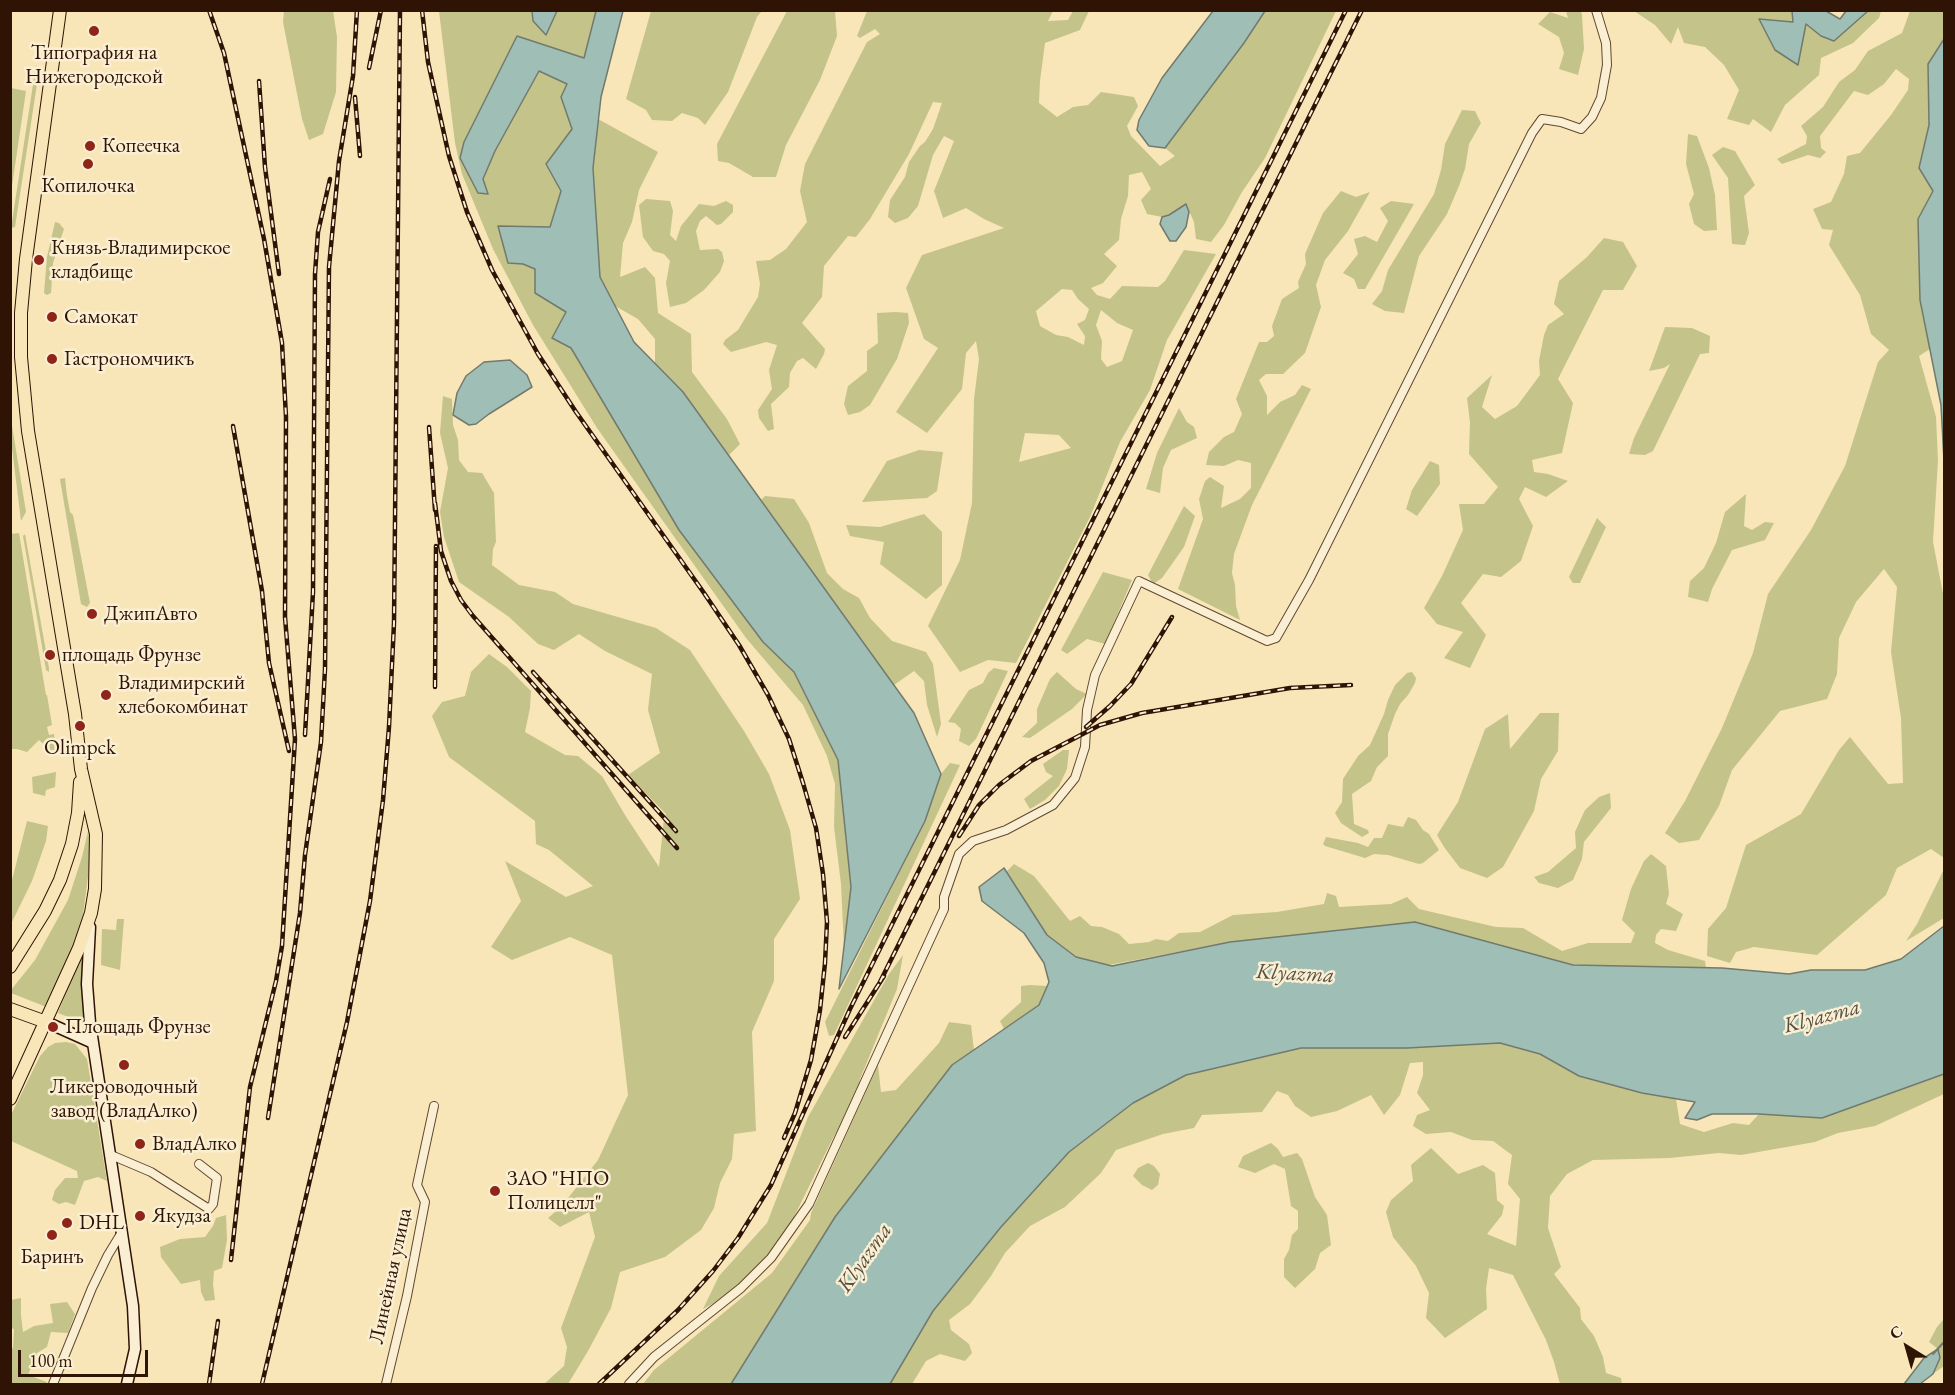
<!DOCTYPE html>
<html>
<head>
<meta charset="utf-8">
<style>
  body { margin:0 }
  #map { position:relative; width:1955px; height:1395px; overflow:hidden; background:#f8e6b9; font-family:"EB Garamond",serif }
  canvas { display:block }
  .frame { position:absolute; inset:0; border:12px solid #2f1304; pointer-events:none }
  .north { position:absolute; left:1877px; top:1317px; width:60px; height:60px; -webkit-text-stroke:4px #faefd2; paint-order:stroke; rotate:323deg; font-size:16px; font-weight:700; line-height:24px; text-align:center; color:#2f1304 }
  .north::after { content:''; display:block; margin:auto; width:21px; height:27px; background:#2f1304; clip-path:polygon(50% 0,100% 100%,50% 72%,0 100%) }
  .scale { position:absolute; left:18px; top:1350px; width:130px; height:27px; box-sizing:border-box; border:3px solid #2f1304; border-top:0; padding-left:8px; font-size:18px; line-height:21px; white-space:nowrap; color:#2f1304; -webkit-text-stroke:4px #faefd2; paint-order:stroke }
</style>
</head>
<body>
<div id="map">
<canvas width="1955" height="1395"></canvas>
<div class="frame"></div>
<div class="north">С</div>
<div class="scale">100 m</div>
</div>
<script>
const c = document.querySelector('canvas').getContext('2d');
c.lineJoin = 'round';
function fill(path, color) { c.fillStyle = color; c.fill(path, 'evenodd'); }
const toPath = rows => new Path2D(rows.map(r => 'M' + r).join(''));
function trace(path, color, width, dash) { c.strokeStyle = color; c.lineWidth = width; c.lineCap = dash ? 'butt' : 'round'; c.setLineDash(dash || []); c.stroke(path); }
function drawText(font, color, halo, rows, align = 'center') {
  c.font = font + ' "EB Garamond",serif'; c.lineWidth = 5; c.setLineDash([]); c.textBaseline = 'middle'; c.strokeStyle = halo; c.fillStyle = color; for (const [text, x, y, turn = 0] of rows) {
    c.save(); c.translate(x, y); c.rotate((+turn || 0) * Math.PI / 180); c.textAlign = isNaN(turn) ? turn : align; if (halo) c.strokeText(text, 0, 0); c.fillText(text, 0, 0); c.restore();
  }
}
fill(toPath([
  [333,11,337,37,336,92,323,134,309,140,302,119,283,22,284,11],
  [439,11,532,11,533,21,546,35,557,11,596,11,584,58,517,36,464,142,488,193,483,180,495,151,539,71,567,84,561,97,572,129,546,163,561,191,550,227,498,226,508,263,523,264,535,269,535,293,566,312,552,338,571,348,679,530,763,642,794,672,838,760,851,887,844,947,841,884,834,827,835,784,827,756,803,705,746,638,597,428,533,325,493,249,462,174,455,143],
  [651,11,762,11,757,17,728,92,705,125,698,118,682,113,672,121,652,120,646,110,626,99],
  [787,11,835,11,837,36,820,80,786,145,776,177,753,177,729,163,718,161,717,144],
  [867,11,1053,11,1048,21,1068,20,1073,11,1089,11,1080,30,1045,43,1040,81,1039,103,1057,117,1073,107,1088,105,1101,92,1134,97,1138,106,1127,126,1131,136,1160,166,1175,156,1165,148,1244,43,1265,11,1336,11,1265,158,1242,192,1224,225,1211,242,1196,239,1194,222,1186,204,1169,215,1162,217,1147,214,1141,200,1151,189,1142,172,1129,175,1128,196,1121,219,1119,240,1104,254,1117,266,1103,283,1091,288,1097,295,1110,299,1122,286,1158,287,1165,281,1184,250,1216,254,1167,340,1150,390,1120,442,1090,517,1016,663,988,660,960,672,928,626,960,560,972,503,974,399,979,359,976,341,966,353,962,389,927,433,896,412,938,348,924,339,906,288,922,255,1004,228,984,219,966,208,943,218,934,191,954,141,944,136,933,155,918,206,908,218,895,223,888,217,890,200,905,177,909,162,920,146,925,142,933,129,942,103,933,102,909,154,870,219,856,237,848,236,824,266,822,297,802,323,825,349,824,354,816,369,803,358,797,361,790,373,789,387,771,404,774,429,768,431,759,418,758,410,772,389,769,370,777,345,766,342,731,352,723,344,725,340,738,330,758,297,760,284,756,261,770,260,786,249,807,222,800,191,805,164,867,42,880,34,875,29,860,38,857,36],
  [1062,289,1072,290,1078,299,1089,309,1085,320,1077,324,1085,336,1084,345,1068,337,1056,335,1040,326,1036,311],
  [1101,310,1117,323,1133,330,1122,361,1107,367,1101,359,1102,341,1096,325],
  [1025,433,1059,435,1071,448,1019,462],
  [1566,11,1581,11,1582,15,1584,49,1578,75,1559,69,1564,53,1559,37,1538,24,1550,12,1568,18],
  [1634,11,1792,11,1793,22,1760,19,1798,64,1806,24,1821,36,1858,19,1868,11,1881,11,1879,18,1853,43,1821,58,1819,75,1785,105,1771,132,1753,119,1749,125,1727,119,1739,90,1724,65,1705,47,1684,43,1678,27,1671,44,1655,25],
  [1910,11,1944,11,1944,39,1928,64,1929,125,1919,168,1933,191,1918,219,1920,300,1930,349,1919,356,1936,417,1938,460,1933,542,1944,599,1944,858,1931,849,1897,868,1886,895,1817,955,1754,947,1736,952,1730,963,1707,956,1708,929,1726,908,1746,845,1801,814,1839,750,1850,737,1888,784,1903,783,1901,718,1891,652,1897,587,1884,569,1856,602,1839,638,1837,674,1827,699,1780,711,1732,770,1719,806,1699,840,1679,843,1665,833,1685,801,1722,728,1753,653,1768,594,1811,530,1845,466,1878,362,1889,350,1871,334,1860,295,1829,245,1833,230,1822,229,1813,209,1831,202,1844,174,1847,156,1860,153,1891,115,1908,90,1909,79,1896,69,1884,84,1868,95,1854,91,1820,136,1821,148,1826,152,1820,158,1808,155,1782,164,1777,159,1806,144,1807,136,1801,126,1823,107,1839,82,1855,70,1868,51,1902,33],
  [36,65,39,71,15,227,11,228],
  [11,88,26,91,11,193,10,88],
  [1462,110,1475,111,1481,123,1469,144,1465,169,1459,186,1447,214,1419,256,1404,313,1385,311,1372,304,1382,291,1388,270,1434,194,1441,170,1445,144],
  [598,119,658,152,639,190,632,222,623,243,620,277,645,267,655,278,658,313,691,334,692,372,727,419,740,444,729,455,683,392,655,363,655,339,638,319,615,306,600,277,593,168],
  [1688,134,1697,136,1709,168,1715,195,1717,230,1704,231,1694,224,1689,204,1694,194,1686,164],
  [1723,147,1735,151,1755,185,1744,196,1749,233,1745,245,1732,244,1728,178,1712,155],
  [1341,191,1356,197,1370,192,1348,231,1325,260,1316,285,1321,307,1305,353,1283,374,1266,374,1259,380,1267,396,1267,415,1280,402,1295,395,1302,385,1311,389,1252,505,1234,554,1232,573,1235,585,1236,606,1240,620,1178,589,1203,519,1199,499,1205,481,1210,477,1224,486,1221,508,1240,499,1251,488,1251,463,1238,460,1224,466,1206,465,1209,452,1224,437,1234,432,1242,414,1236,399,1259,342,1267,342,1274,336,1272,326,1282,299,1299,288,1298,282,1306,264,1305,254,1323,213],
  [646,199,670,201,673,211,670,235,676,241,681,226,699,204,714,206,726,201,733,205,733,212,721,224,717,225,706,216,700,221,696,231,700,250,718,249,722,252,724,261,720,272,704,290,686,303,670,307,666,283,670,261,664,254,653,251,643,237,639,205],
  [1391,201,1414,204,1365,289,1358,289,1354,279,1343,273,1358,254,1354,239,1365,236,1377,242,1388,221,1380,208],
  [55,222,59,223,64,229,53,263,51,293,47,295,44,293,47,257],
  [1604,238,1623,242,1637,266,1623,290,1603,290,1558,379,1573,403,1562,453,1532,460,1534,472,1548,474,1568,481,1546,497,1525,487,1519,499,1533,526,1521,561,1501,577,1483,574,1461,603,1486,635,1470,668,1444,658,1463,632,1437,624,1424,608,1442,576,1463,530,1459,504,1484,504,1498,487,1469,454,1470,422,1467,398,1492,375,1482,407,1495,419,1517,406,1540,375,1539,361,1544,335,1548,325,1564,314,1554,304,1559,281,1587,257],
  [896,312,908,313,909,323,897,359,870,405,860,412,848,415,844,404,848,386,867,371,867,351,878,343,877,313],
  [1665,327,1692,328,1710,336,1709,353,1700,354,1653,451,1645,455,1629,454,1634,438,1670,364,1664,368,1649,371],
  [443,396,452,399,453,425,458,440,459,460,468,472,482,473,494,493,496,542,493,549,492,565,519,585,555,592,573,604,656,628,690,650,744,731,769,774,790,830,800,899,774,939,774,981,752,1032,756,1131,734,1134,732,1159,720,1183,714,1208,701,1230,665,1257,620,1272,611,1308,588,1351,568,1384,544,1384,564,1366,567,1347,561,1328,595,1237,589,1212,560,1227,548,1218,561,1207,598,1160,628,1095,612,955,570,937,512,960,491,947,521,901,505,861,566,897,593,886,549,850,536,844,535,821,449,757,432,716,442,702,465,696,471,672,489,654,507,667,531,691,530,708,525,732,565,755,578,756,602,776,625,815,659,867,664,818,666,814,628,775,660,753,648,710,652,674,605,651,579,634,554,650,538,644,509,617,459,582,444,537,440,512,448,468,440,433],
  [1179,408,1187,422,1194,427,1197,438,1171,450,1163,468,1160,493,1146,489,1157,453],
  [10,413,26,512,21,521,11,440],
  [919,450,943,452,937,491,927,498,862,502,887,461],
  [1430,461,1439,465,1440,484,1417,516,1406,509,1412,490],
  [65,478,67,496,70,512,73,515,90,603,87,607,81,604,60,479],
  [1746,494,1744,526,1752,530,1765,522,1774,523,1765,540,1732,550,1712,589,1708,602,1688,597,1690,581,1704,568,1716,543,1725,512],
  [765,496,794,499,809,523,827,573,843,589,859,598,870,618,892,641,926,652,933,664,941,724,937,737,927,705,924,681,914,671,894,685,761,500],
  [1184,506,1195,516,1184,547,1162,578,1153,584,1148,575],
  [924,514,942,532,942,585,926,599,880,564,884,542,850,536,846,525,880,527],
  [1597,518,1606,527,1580,583,1573,583,1569,577],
  [19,533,46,695,47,695,52,725,47,727,49,735,54,734,56,750,50,750,39,740,27,752,17,749,11,749,10,534],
  [25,534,49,668,49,672,46,670,23,536],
  [1103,572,1132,580,1105,644,1087,639,1067,654,1061,650],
  [994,668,1008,671,976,739,969,746,959,741,961,729,955,723,948,722,969,690,983,683,988,673],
  [1057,672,1076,689,1087,694,1072,709,1030,738,1022,737,1037,723,1037,709,1050,679],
  [1412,672,1416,678,1415,683,1408,695,1400,704,1395,714,1388,734,1388,756,1377,767,1371,781,1352,794,1354,824,1368,830,1369,833,1362,837,1341,823,1335,813,1342,802,1343,779,1358,756,1370,745,1384,714,1388,700,1395,685,1407,673],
  [1540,713,1559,713,1558,751,1541,779,1534,811,1503,867,1487,878,1460,868,1444,847,1437,835,1458,802,1485,729,1508,714,1510,749],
  [1063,750,1069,750,1067,769,1059,786,1045,800,1030,809,1024,799,1053,776,1046,772,1043,764],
  [950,763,960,765,834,1035,829,1036,825,1022,925,821,941,774],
  [56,772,55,787,46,790,45,796,33,793,32,777],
  [1610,793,1611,808,1584,842,1582,859,1573,880,1558,888,1539,883,1534,877,1548,872,1576,848,1575,832,1585,810,1599,797],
  [1408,817,1416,820,1423,830,1429,834,1439,850,1423,863,1419,864,1388,855,1374,854,1365,858,1325,846,1323,844,1326,837,1358,843,1368,847,1374,838,1382,838,1388,824,1403,827],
  [27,821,48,826,46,841,32,881,11,924,11,884],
  [89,827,91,827,89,869,83,915,78,934,49,1008,11,993,11,990,35,960,68,900,82,857],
  [1651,854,1666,866,1669,894,1666,904,1683,914,1676,931,1661,929,1656,935,1655,943,1668,950,1705,961,1706,968,1573,965,1415,922,1230,942,1109,965,1076,957,1047,935,1006,872,1014,864,1034,876,1070,921,1080,916,1091,926,1102,927,1119,934,1129,944,1149,942,1156,939,1168,941,1179,933,1200,932,1233,915,1277,912,1324,904,1327,893,1336,896,1339,907,1391,904,1407,897,1419,909,1496,927,1523,928,1562,951,1588,943,1631,943,1635,933,1622,920,1631,889,1644,861],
  [1944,869,1944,918,1906,941,1917,924],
  [117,919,124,919,120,970,101,965,102,929,116,930],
  [81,955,84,955,86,1022,84,1023,58,1013],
  [903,955,897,989,860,1079,857,1098,833,1138,789,1227,761,1263,744,1281,714,1303,703,1309,719,1276,767,1223,808,1117,889,974],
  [1030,985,1047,986,1039,1005,1004,1029,1000,1021,1021,1002,1021,986],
  [949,1022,971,1025,974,1050,952,1065,835,1217,731,1384,643,1384,654,1370,772,1273,810,1220,811,1213,878,1065,881,1092,896,1090,939,1043],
  [66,1042,75,1044,87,1059,107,1181,98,1177,84,1181,75,1205,66,1202,59,1204,52,1200,55,1190,65,1178,78,1178,77,1171,11,1141,10,1117,40,1056,48,1047,55,1043],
  [1500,1043,1540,1054,1579,1076,1642,1093,1676,1099,1680,1124,1704,1132,1733,1123,1749,1125,1759,1114,1822,1118,1944,1074,1944,1094,1875,1126,1838,1133,1815,1142,1741,1155,1719,1153,1670,1158,1593,1160,1567,1174,1550,1196,1548,1228,1561,1267,1554,1274,1580,1308,1581,1319,1594,1336,1603,1357,1606,1373,1621,1378,1622,1384,1560,1384,1554,1362,1546,1340,1513,1275,1489,1268,1486,1289,1487,1309,1445,1338,1426,1318,1429,1293,1416,1266,1393,1237,1386,1212,1391,1200,1413,1181,1411,1165,1431,1148,1458,1174,1483,1165,1495,1173,1497,1200,1504,1206,1502,1215,1487,1234,1516,1246,1520,1199,1508,1184,1512,1155,1493,1141,1472,1140,1451,1132,1426,1134,1413,1126,1417,1115,1430,1110,1417,1093,1423,1075,1423,1062,1410,1063,1400,1095,1384,1115,1371,1095,1337,1111,1311,1117,1295,1106,1288,1095,1277,1091,1262,1112,1202,1115,1194,1128,1163,1134,1116,1150,1101,1173,1065,1207,1030,1226,1005,1253,991,1276,970,1304,949,1320,951,1330,969,1344,972,1353,965,1361,940,1354,926,1361,912,1384,890,1384,933,1311,1001,1227,1069,1152,1133,1103,1186,1075,1301,1048,1407,1048],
  [1271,1143,1278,1149,1283,1157,1297,1153,1302,1159,1315,1197,1327,1215,1331,1245,1320,1253,1315,1269,1295,1288,1284,1277,1284,1259,1289,1250,1292,1235,1298,1229,1298,1211,1291,1206,1285,1169,1274,1164,1255,1173,1238,1167,1243,1156],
  [1148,1163,1154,1166,1160,1174,1158,1185,1152,1190,1142,1185,1133,1176,1138,1168],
  [226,1215,227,1240,222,1268,214,1271,213,1284,215,1300,205,1301,201,1292,200,1280,181,1284,161,1257,160,1247,180,1239,205,1237,213,1226,216,1218],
  [21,1298,21,1315,23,1332,34,1326,53,1323,50,1304,67,1302,75,1314,68,1333,51,1332,47,1347,37,1353,28,1375,47,1382,46,1384,11,1384,11,1349,13,1348,14,1329,11,1328,11,1300],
  [1944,1319,1944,1366,1933,1374,1940,1358,1938,1349,1929,1342,1937,1327]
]), '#c4c38a');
const water = toPath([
  [532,11,557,11,546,35,533,21,532,11],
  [596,11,623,11,601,97,593,168,600,277,634,342,683,392,914,713,941,774,925,821,839,989,851,887,838,760,794,672,763,642,679,530,571,348,552,338,566,312,535,293,535,269,523,264,508,263,498,226,550,227,561,191,546,164,572,129,561,97,567,84,539,71,495,151,483,179,488,194,478,193,460,158,464,142,517,36,584,58,596,11],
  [1213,11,1265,11,1244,43,1165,148,1149,146,1137,130,1139,120,1162,78,1213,11],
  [1826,11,1840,19,1846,11,1868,11,1834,41,1821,36,1806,24,1798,65,1775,50,1759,19,1793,22,1792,11,1826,11],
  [1944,39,1944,461,1941,405,1920,300,1918,219,1933,191,1919,168,1929,125,1928,64,1944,39],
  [1186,204,1189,212,1186,227,1176,241,1170,241,1160,224,1162,217,1169,215,1186,204],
  [510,360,527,375,532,387,489,414,476,424,469,425,453,415,457,393,466,376,484,362,510,360],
  [1004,868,1047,935,1076,957,1112,966,1230,942,1415,922,1573,965,1722,968,1789,974,1811,970,1865,970,1901,959,1944,926,1944,1074,1822,1118,1759,1114,1712,1114,1697,1120,1685,1118,1695,1102,1642,1093,1579,1076,1540,1054,1500,1043,1407,1048,1301,1048,1186,1075,1133,1103,1069,1152,1001,1227,933,1311,890,1384,731,1384,835,1217,952,1065,1039,1005,1049,982,1044,963,1024,933,982,901,979,887,1004,868],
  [1938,1349,1940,1358,1933,1374,1920,1384,1904,1384,1924,1358,1938,1349]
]);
fill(water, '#9fbeb5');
trace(water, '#727a6e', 1.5);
trace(toPath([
  [1933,1354,1944,1342]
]), '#727a6e', 2);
const street = toPath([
  [111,1155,151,1172,209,1209,213,1204,217,1178,199,1164],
  [53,1384,92,1288,108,1255,122,1232],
  [386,1384,407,1296,425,1202,417,1185,434,1106],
  [629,1384,654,1357,741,1288,771,1258,809,1204,944,909,944,897,959,854,973,841,1006,830,1053,805,1075,778,1085,747,1087,710,1095,675,1139,581,1267,641,1276,638,1309,580,1532,133,1542,119,1561,122,1581,129,1592,117,1601,98,1607,65,1606,43,1596,10]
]);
const secondary = toPath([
  [90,927,87,984,90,1023,133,1306,135,1349,127,1384],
  [46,1022,93,1043]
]);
const primary = toPath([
  [10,967,45,911,60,880,72,844,78,813,80,782],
  [10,1009,46,1022],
  [10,1099,79,948,91,913,95,889,96,834,81,769,75,714,28,431,21,357,21,313,26,259,60,10]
]);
trace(street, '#614831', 10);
trace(secondary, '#2f1304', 13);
trace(primary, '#2f1304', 14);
trace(street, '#faefd2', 8);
trace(secondary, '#faefd2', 10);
trace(primary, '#f8e6b9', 12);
const rail = toPath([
  [209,10,224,53,264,239,282,343,286,417,285,617,295,739,282,946,276,981,250,1087,231,1260],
  [422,10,428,62,449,156,467,212,492,270,538,354,576,412,704,593,739,645,768,695,789,739,803,783,816,828,823,874,827,922,825,963,820,1010,811,1060,795,1113,784,1138],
  [369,68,381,10],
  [259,81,265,167,279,274],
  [355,97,360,156],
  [233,426,262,591,269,663,289,751],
  [429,427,435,510],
  [435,503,441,551,451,581,461,600,473,616,677,848],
  [533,672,676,831],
  [435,687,436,546],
  [1086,727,1110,706,1131,684,1172,617],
  [305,735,313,592,315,274,318,232,330,179],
  [959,836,979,805,999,785,1031,761,1100,725,1142,713,1290,688,1351,685],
  [880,982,1362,10],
  [845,1037,884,976],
  [268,1118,300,913,305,855,321,742,325,669,329,267,339,161,353,76,357,10],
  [209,1384,218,1321],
  [262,1384,347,1022,370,901,383,800,389,727,394,623,400,10],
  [599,1384,678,1310,713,1271,738,1238,771,1185,850,1009,1346,10]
]);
trace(rail, '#2f1304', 4.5);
trace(rail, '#faefd2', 2, [7]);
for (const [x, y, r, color] of [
  [94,31,6,"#8f2418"],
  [90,146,6,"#8f2418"],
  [88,164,6,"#8f2418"],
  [39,260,6,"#8f2418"],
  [52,317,6,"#8f2418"],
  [52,359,6,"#8f2418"],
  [92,614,6,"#8f2418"],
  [50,655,6,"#8f2418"],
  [106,695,6,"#8f2418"],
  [80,726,6,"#8f2418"],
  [53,1027,6,"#8f2418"],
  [124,1065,6,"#8f2418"],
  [140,1144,6,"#8f2418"],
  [495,1191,6,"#8f2418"],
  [140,1216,6,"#8f2418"],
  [67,1223,6,"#8f2418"],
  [52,1235,6,"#8f2418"]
]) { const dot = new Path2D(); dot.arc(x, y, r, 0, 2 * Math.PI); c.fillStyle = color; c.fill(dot); trace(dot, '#faefd2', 2); }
drawText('21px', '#2f1304', '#faefd2', [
  ["Типография на",94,53,"center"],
  ["Нижегородской",94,77,"center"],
  ["Копеечка",102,146],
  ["Копилочка",88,186,"center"],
  ["Князь-Владимирское",51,248],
  ["кладбище",51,272],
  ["Самокат",64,317],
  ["Гастрономчикъ",64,359],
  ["ДжипАвто",104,614],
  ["площадь Фрунзе",62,655],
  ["Владимирский",118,683],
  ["хлебокомбинат",118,707],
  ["Olimpck",80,748,"center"],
  ["Площадь Фрунзе",65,1027],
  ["Ликероводочный",124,1087,"center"],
  ["завод (ВладАлко)",124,1111,"center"],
  ["ВладАлко",152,1144],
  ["ЗАО \"НПО",507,1179],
  ["Полицелл\"",507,1203],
  ["Якудза",152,1216],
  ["DHL",79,1223],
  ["Баринъ",52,1257,"center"]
], 'left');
drawText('21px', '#2f1304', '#faefd2', [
  ["Линейная улица",391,1276,-78]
]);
drawText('italic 22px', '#564f42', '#faefd2', [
  ["Klyazma",1295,974,3],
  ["Klyazma",1822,1017,-15],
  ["Klyazma",865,1258,-55]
]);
</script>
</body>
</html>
